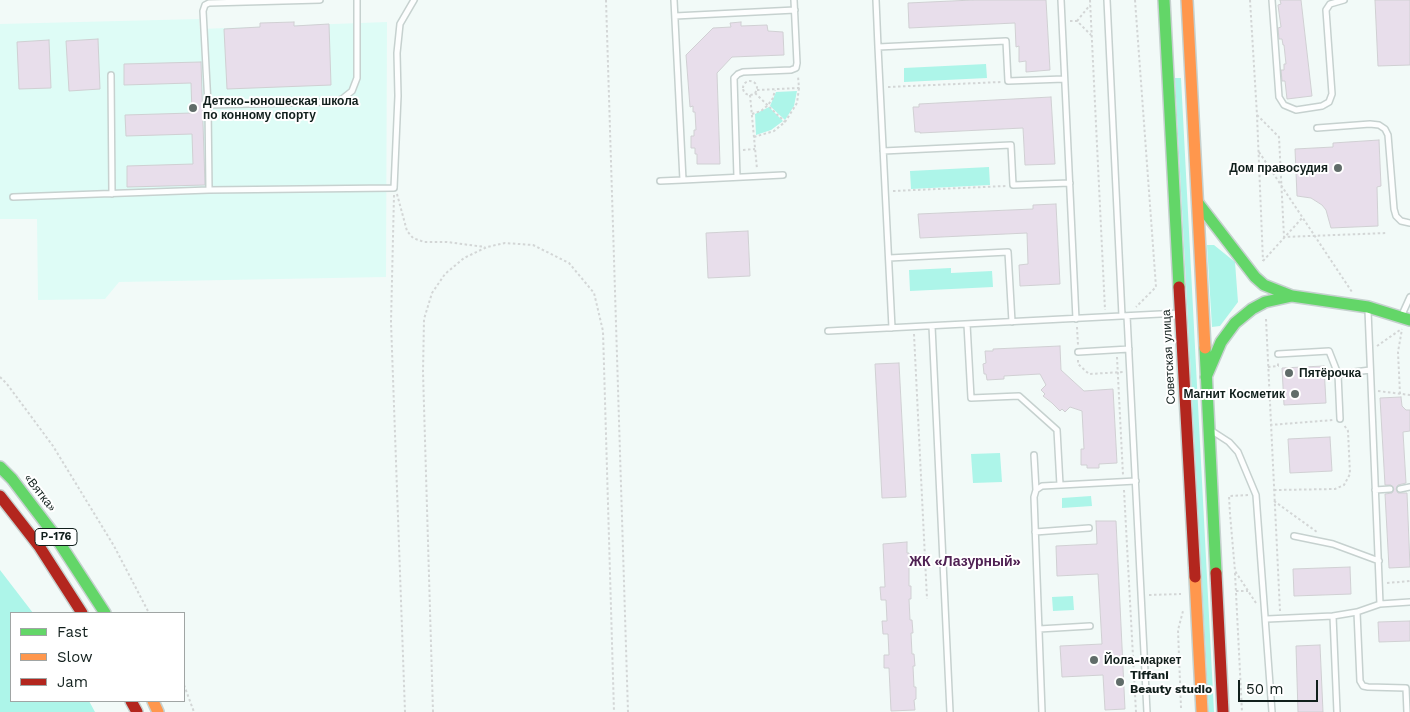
<!DOCTYPE html>
<html>
<head>
<meta charset="utf-8">
<style>
  body { margin:0 }
  #map { position:relative; width:1410px; height:712px; overflow:hidden; background:#f2faf8; font-family:"Work Sans",sans-serif }
  canvas { display:block }
  .legend { position:absolute; left:10px; top:612px; width:175px; height:90px; box-sizing:border-box; background:#fff; border:1px solid #a0a5a4; margin:0; padding:6px 9px; list-style:none; font-size:15px; color:#111f1c }
  .legend li { display:flex; align-items:center; gap:10px; height:25px }
  .legend b { width:25px; border:1px solid #a0a5a4 }
  .scale { position:absolute; left:1238px; top:680px; width:80px; height:22px; box-sizing:border-box; border:2px solid #111f1c; border-top:0; padding-left:6px; font-size:15px; line-height:18px; white-space:nowrap; color:#111f1c; -webkit-text-stroke:4px #fff; paint-order:stroke }
</style>
</head>
<body>
<div id="map">
<canvas width="1410" height="712"></canvas>
<ul class="legend">
<li><b style="height:6px;background:#63d668"></b>Fast</li>
<li><b style="height:6px;background:#ff974d"></b>Slow</li>
<li><b style="height:6px;background:#b3261e"></b>Jam</li>
</ul>
<div class="scale">50 m</div>
</div>
<script>
const c = document.querySelector('canvas').getContext('2d');
c.lineJoin = 'round';
function fill(path, color) { c.fillStyle = color; c.fill(path, 'evenodd'); }
const toPath = rows => new Path2D(rows.map(r => 'M' + r).join(''));
function trace(path, color, width, dash) { c.strokeStyle = color; c.lineWidth = width; c.lineCap = dash ? 'butt' : 'round'; c.setLineDash(dash || []); c.stroke(path); }
function drawText(font, color, halo, rows, align = 'center') {
  c.font = font + ' "Work Sans",sans-serif'; c.lineWidth = 4; c.setLineDash([]); c.textBaseline = 'middle'; c.strokeStyle = halo; c.fillStyle = color; for (const [text, x, y, turn = 0] of rows) {
    c.save(); c.translate(x, y); c.rotate((+turn || 0) * Math.PI / 180); c.textAlign = isNaN(turn) ? turn : align; if (halo) c.strokeText(text, 0, 0); c.fillText(text, 0, 0); c.restore();
  }
}
fill(toPath([
  [199,19,200,29,387,22,386,277,119,282,105,299,38,300,37,219,0,219,0,24]
]), '#defcf6');
fill(toPath([
  [986,64,987,78,904,82,904,68],
  [1175,78,1181,78,1214,712,1209,712],
  [797,91,794,106,785,120,770,106,776,92],
  [769,107,783,121,771,130,756,135,755,114],
  [989,167,990,185,911,189,910,171],
  [1207,245,1214,245,1235,262,1238,302,1220,326,1212,327],
  [951,268,951,273,992,271,993,287,910,291,909,270],
  [1000,453,1002,482,973,483,971,454],
  [1091,496,1092,506,1062,508,1062,498],
  [0,570,33,613,11,613,11,701,89,701,95,712,0,712],
  [1073,596,1074,610,1053,611,1052,597]
]), '#adf5e9');
const building = toPath([
  [973,0,1046,0,1050,70,1026,72,1026,61,1019,62,1019,46,1016,47,1015,23,909,28,908,3,973,0],
  [1280,0,1301,0,1312,96,1287,99,1285,81,1282,81,1281,70,1284,70,1284,64,1286,64,1284,45,1283,45,1282,39,1279,39,1278,28,1281,27,1278,5,1281,4,1280,0],
  [1375,0,1410,0,1410,65,1378,66,1375,0],
  [294,22,294,26,329,24,331,85,227,89,224,29,260,27,260,23,294,22],
  [741,22,741,26,767,25,768,31,783,32,784,55,732,57,717,73,720,164,697,164,697,154,695,154,695,148,691,148,691,136,694,136,694,130,696,130,695,112,693,112,693,106,690,107,686,55,713,28,731,27,730,23,741,22],
  [98,39,100,89,69,91,66,41,98,39],
  [49,40,51,88,19,89,17,42,49,40],
  [201,62,205,185,127,187,127,166,193,164,192,134,126,136,125,115,192,113,191,83,124,85,124,64,201,62],
  [1051,97,1055,164,1025,165,1023,128,920,133,920,132,915,132,913,107,919,107,919,104,1051,97],
  [1379,140,1381,186,1377,187,1378,226,1331,228,1326,210,1322,205,1311,198,1297,196,1295,149,1333,147,1333,143,1379,140],
  [1056,204,1060,284,1020,286,1019,265,1028,264,1027,233,920,238,918,214,1033,209,1033,205,1056,204],
  [748,231,750,276,708,278,706,233,748,231],
  [1060,346,1061,370,1084,391,1113,389,1117,463,1099,464,1099,468,1087,468,1087,465,1081,465,1081,449,1084,449,1082,411,1070,407,1065,412,1062,409,1060,411,1052,403,1043,396,1045,394,1041,390,1046,385,1040,374,1004,376,1004,379,987,380,986,374,984,374,983,364,986,363,985,351,993,351,993,349,1060,346],
  [899,363,906,497,882,498,875,364,899,363],
  [1324,366,1326,403,1284,405,1282,368,1324,366],
  [1401,397,1402,406,1406,410,1410,410,1410,431,1403,432,1406,483,1398,485,1396,489,1398,493,1407,493,1410,567,1389,568,1385,494,1392,493,1394,489,1391,485,1385,485,1380,398,1401,397],
  [1330,437,1332,471,1290,473,1288,439,1330,437],
  [1096,521,1116,521,1125,709,1105,710,1103,675,1062,677,1060,646,1102,644,1098,574,1057,576,1056,546,1097,544,1096,521],
  [907,542,907,553,909,553,909,586,911,586,911,599,909,599,910,620,912,620,913,633,911,633,912,654,914,654,915,666,913,666,914,687,916,687,916,699,914,700,915,710,891,711,889,668,884,668,884,655,889,655,888,634,883,634,882,621,887,621,886,600,881,600,880,587,885,587,883,544,907,542],
  [1350,567,1351,594,1294,596,1293,569,1350,567],
  [1410,621,1410,641,1379,642,1378,622,1410,621],
  [1320,645,1323,712,1298,712,1296,646,1320,645]
]);
fill(building, '#e8deeb');
trace(building, '#d0d0d3', 1);
const lane = toPath([
  [674,0,683,180,783,175],
  [876,0,878,47,1006,41,1008,81,1064,79],
  [1061,0,1076,319],
  [1107,0,1122,316],
  [1272,0,1279,97,1284,105,1296,110,1322,106,1329,102,1332,94,1326,10,1330,4,1344,0],
  [675,16,795,10],
  [878,47,892,328],
  [111,75,112,194],
  [208,105,331,102,342,99,352,91,357,78,357,0],
  [1317,128,1370,124,1379,125,1385,129,1388,135,1394,209,1396,216,1401,221,1410,223],
  [883,151,1011,145,1013,185,1070,183],
  [737,177,734,78,738,74,743,72,791,70,796,68,797,63,794,0],
  [660,181,683,180],
  [209,190,394,188,398,96,397,53,400,24,414,0],
  [13,197,209,190,208,105,203,11,205,5,209,3,320,0],
  [889,258,1008,252,1012,322],
  [1368,310,1380,604],
  [1127,316,1147,712],
  [1401,317,1410,297],
  [967,324,971,398,1019,396,1057,430,1060,485],
  [932,326,950,712],
  [828,331,1180,313],
  [1078,352,1129,349],
  [1278,354,1329,351,1338,374,1340,419],
  [1338,374,1370,370],
  [1212,431,1229,442,1238,452,1256,495,1272,712],
  [1034,455,1036,490],
  [1400,489,1410,487],
  [1375,490,1390,489],
  [1035,532,1089,528],
  [1294,536,1333,544,1379,561],
  [1357,612,1360,681,1363,686,1368,687,1406,688,1407,712],
  [1333,616,1357,612,1380,604,1410,602],
  [1267,619,1333,616,1337,712],
  [1039,629,1090,626],
  [1042,712,1034,497,1036,490,1042,486,1136,481]
]);
const fast = toPath([
  [1164,0,1179,287],
  [1198,203,1255,277,1264,285,1292,296,1368,307,1410,320],
  [1205,348,1216,573],
  [1206,377,1221,342,1235,323,1252,309,1265,302,1292,296],
  [0,467,12,479,53,533,105,613]
]);
const slow = toPath([
  [1187,0,1205,348],
  [1195,577,1202,712],
  [153,701,158,712]
]);
const jam = toPath([
  [1179,287,1195,577],
  [0,496,39,546,82,613],
  [1216,573,1223,712],
  [131,701,137,712]
]);
trace(lane, '#c6d1cf', 8);
trace(fast, '#c6d1cf', 14);
trace(slow, '#c6d1cf', 14);
trace(jam, '#c6d1cf', 14);
trace(toPath([
  [606,0,628,712],
  [1090,0,1105,310],
  [1135,0,1156,287,1136,307],
  [1250,0,1257,115,1263,261],
  [1070,21,1077,21,1091,35],
  [1077,21,1090,5],
  '743 88a7 7 0 1 1 14 0a7 7 0 1 1-14 0Z',
  [888,87,1001,82],
  [757,90,799,88,798,76],
  [755,93,785,122],
  [750,95,757,169],
  [752,114,761,111,768,105,773,98,775,90],
  [1257,115,1279,137,1284,237,1387,233],
  [754,137,774,131,785,122,797,103,799,88],
  [743,150,755,149],
  [1259,152,1352,292],
  [893,191,1006,186],
  [397,194,407,231,413,238,424,242,447,242,485,247],
  [394,195,391,322,405,712],
  [1263,261,1303,217],
  [1266,319,1280,611],
  [1077,327,1078,345],
  [914,334,927,599],
  [1377,346,1400,330],
  [1117,357,1123,475],
  [1078,360,1078,364,1089,374,1123,372],
  [1268,367,1278,366,1278,361],
  [0,377,7,384,53,446,114,546,149,613],
  [1378,391,1410,395],
  [1400,394,1398,352,1402,329],
  [1270,425,1333,420],
  [1124,490,1136,712],
  [1274,490,1335,489,1344,485,1350,474,1348,431,1344,425],
  [1248,495,1229,496,1230,514,1235,571,1256,603],
  [1274,501,1317,532],
  [1235,573,1242,712],
  [1387,583,1410,581],
  [1236,591,1248,591],
  [1149,595,1181,594],
  [184,685,194,712],
  [1181,708,1178,630,1183,611],
  [433,712,423,372,424,319,432,293,445,274,464,258,487,247,505,243,533,245,569,263,594,293,603,331,614,712]
]), '#d3d6d6', 2, [2.5, 2.5]);
trace(lane, '#fdfefe', 5);
trace(fast, '#63d668', 11);
trace(slow, '#ff974d', 11);
trace(jam, '#b3261e', 11);
for (const [x, y, r, color] of [
  [193,108,5,"#606c69"],
  [1338,168,5,"#606c69"],
  [1289,373,5,"#606c69"],
  [1295,394,5,"#606c69"],
  [1094,660,5,"#606c69"],
  [1120,682,5,"#606c69"]
]) { const dot = new Path2D(); dot.arc(x, y, r, 0, 2 * Math.PI); c.fillStyle = color; c.fill(dot); trace(dot, '#fff', 2); }
for (const [x, y, w] of [
  [56,537,42]
]) { const box = new Path2D(); box.roundRect(x - w / 2, y - 8.5, w, 17, 4); c.fillStyle = '#fff'; c.fill(box); trace(box, '#111f1c', 1); }
drawText('bold 11px', '#111f1c', null, [
  ["Р-176",56,537]
]);
drawText('bold 12px', '#111f1c', '#fff', [
  ["Детско-юношеская школа",203,101],
  ["по конному спорту",203,115],
  ["Дом правосудия",1328,168,"right"],
  ["Пятёрочка",1299,373],
  ["Магнит Косметик",1285,394,"right"],
  ["Йола-маркет",1104,660],
  ["Tiffani",1130,675],
  ["Beauty studio",1130,689]
], 'left');
drawText('12px', '#111f1c', '#fff', [
  ["Советская улица",1169,357,-93],
  ["«Вятка»",40,493,52]
]);
drawText('bold 14px', '#4f2153', '#fff', [
  ["ЖК «Лазурный»",965,562]
]);
</script>
</body>
</html>
